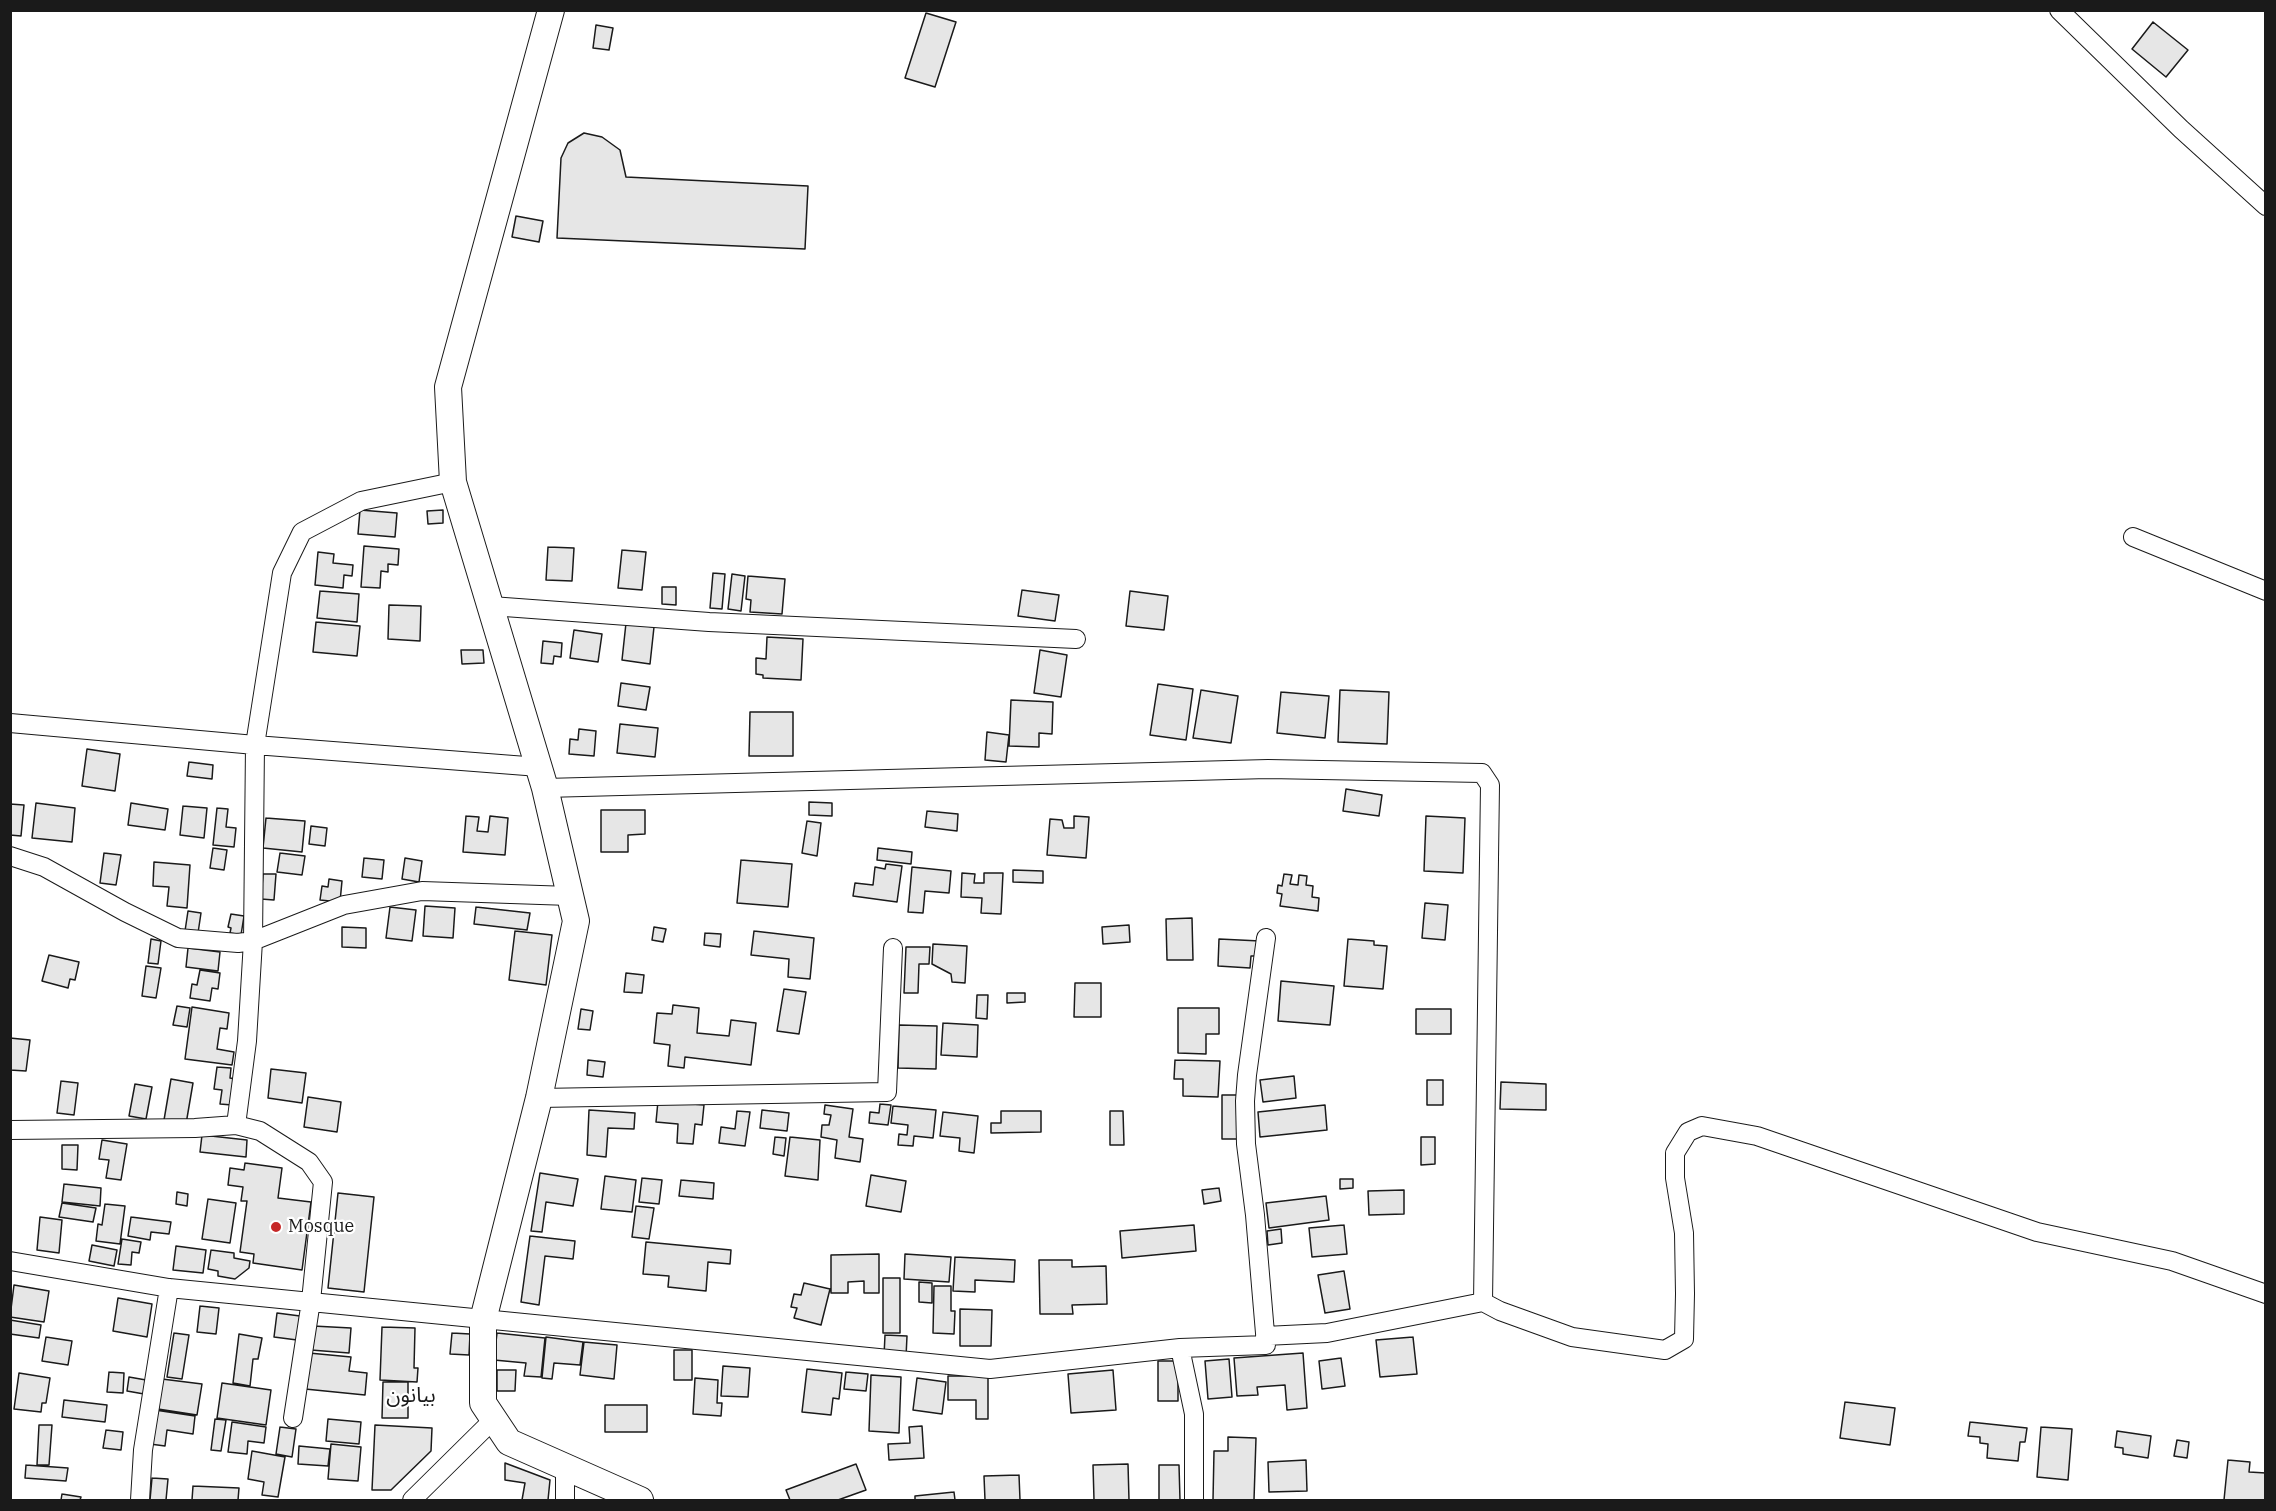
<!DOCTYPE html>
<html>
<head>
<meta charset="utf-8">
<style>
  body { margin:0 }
  #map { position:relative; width:2276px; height:1511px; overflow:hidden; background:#fff; font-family:"IBM Plex Serif",serif }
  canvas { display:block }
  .frame { position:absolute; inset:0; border:12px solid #1a1a1a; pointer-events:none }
</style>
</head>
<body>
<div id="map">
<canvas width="2276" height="1511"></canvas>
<div class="frame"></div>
</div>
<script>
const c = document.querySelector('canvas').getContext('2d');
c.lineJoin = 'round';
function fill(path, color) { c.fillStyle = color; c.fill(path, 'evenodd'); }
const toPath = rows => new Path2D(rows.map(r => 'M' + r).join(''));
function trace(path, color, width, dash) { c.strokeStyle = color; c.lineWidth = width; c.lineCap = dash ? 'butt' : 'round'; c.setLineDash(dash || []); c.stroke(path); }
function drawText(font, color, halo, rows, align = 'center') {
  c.font = font + ' "IBM Plex Serif","Noto Sans Arabic",serif'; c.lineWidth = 4.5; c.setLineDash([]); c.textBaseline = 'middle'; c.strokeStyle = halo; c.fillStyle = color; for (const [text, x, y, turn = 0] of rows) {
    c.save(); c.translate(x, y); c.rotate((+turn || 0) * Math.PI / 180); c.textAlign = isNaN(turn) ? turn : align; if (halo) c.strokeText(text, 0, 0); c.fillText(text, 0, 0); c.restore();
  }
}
const building = toPath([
  [926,13,956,22,935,87,905,78,926,13],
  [2153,22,2188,50,2166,77,2132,49,2153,22],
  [596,25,613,28,609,50,593,48,596,25],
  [584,133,602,137,620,150,626,177,808,186,805,249,557,238,561,158,568,143,584,133],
  [516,216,543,221,539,242,512,237,516,216],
  [360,510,397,513,395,537,358,534,360,510],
  [443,510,443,523,428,524,427,511,443,510],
  [364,546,399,549,398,565,388,564,388,572,381,571,380,588,361,587,364,546],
  [548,547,574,548,572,581,546,580,548,547],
  [622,550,646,552,642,590,618,588,622,550],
  [318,552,334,554,333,563,353,565,352,576,344,575,343,588,315,585,318,552],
  [713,573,725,574,722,609,710,608,713,573],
  [732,574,745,576,741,611,728,609,732,574],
  [748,576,785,579,782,614,750,612,751,600,746,599,748,576],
  [662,587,676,587,676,605,662,604,662,587],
  [1022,590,1059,595,1055,621,1018,616,1022,590],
  [320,591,359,594,357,622,317,618,320,591],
  [1130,591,1168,596,1164,630,1126,626,1130,591],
  [389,605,421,606,420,641,388,639,389,605],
  [316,622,360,626,357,656,313,652,316,622],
  [626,623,654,627,650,664,622,660,626,623],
  [574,630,602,634,598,662,570,658,574,630],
  [767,637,803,639,801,680,763,678,763,675,756,674,756,658,766,659,767,637],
  [543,641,562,643,561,657,554,656,553,664,541,663,543,641],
  [461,650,483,650,484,663,462,664,461,650],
  [1040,650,1067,655,1061,697,1034,693,1040,650],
  [621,683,650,687,646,710,618,706,621,683],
  [1158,684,1193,689,1186,740,1150,735,1158,684],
  [1201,690,1238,696,1231,743,1193,738,1201,690],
  [1340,690,1389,692,1387,744,1338,742,1340,690],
  [1281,692,1329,696,1325,738,1277,733,1281,692],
  [1011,700,1053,702,1052,734,1039,733,1039,747,1009,746,1011,700],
  [750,712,793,712,793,756,749,756,750,712],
  [620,724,658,728,655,757,617,753,620,724],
  [579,729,596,731,594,756,569,754,570,739,578,740,579,729],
  [987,732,1009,735,1006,762,985,760,987,732],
  [87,749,120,754,115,791,82,786,87,749],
  [189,762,213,765,212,779,187,776,189,762],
  [1346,789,1382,795,1379,816,1343,811,1346,789],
  [809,802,832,803,832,816,809,815,809,802],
  [36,803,75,808,72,842,32,838,36,803],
  [131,803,168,809,165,830,128,825,131,803],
  [10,804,24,805,21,836,10,835,10,804],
  [183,806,207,808,204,838,180,835,183,806],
  [217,808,228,809,226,827,236,828,234,847,213,845,217,808],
  [601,810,645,810,645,834,628,835,628,852,601,852,601,810],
  [927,811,958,814,957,831,925,827,927,811],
  [466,816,479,817,477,831,488,832,490,816,508,818,505,855,463,852,466,816],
  [1074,816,1089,817,1086,858,1047,855,1050,819,1062,820,1064,828,1074,828,1074,816],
  [1426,816,1465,818,1463,873,1424,871,1426,816],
  [266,818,305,821,302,852,263,848,266,818],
  [807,821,821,823,817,856,802,853,807,821],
  [311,826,327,828,325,846,309,844,311,826],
  [213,848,227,850,224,870,210,868,213,848],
  [878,848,912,852,911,864,877,860,878,848],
  [104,853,121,855,116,885,100,883,104,853],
  [280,853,305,856,302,875,277,872,280,853],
  [364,858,384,860,382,879,362,877,364,858],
  [405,858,422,861,419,882,402,879,405,858],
  [741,860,792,864,788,907,737,903,741,860],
  [154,862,190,865,187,908,167,906,169,887,153,886,154,862],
  [886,864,902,866,897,902,853,896,855,883,873,885,875,867,885,869,886,864],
  [912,867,951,871,949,893,925,891,923,913,908,912,912,867],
  [1013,870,1043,871,1043,883,1013,882,1013,870],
  [962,873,975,874,974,883,984,883,984,873,1003,873,1001,914,981,913,982,898,961,897,962,873],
  [263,874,276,874,274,900,261,899,263,874],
  [1284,874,1292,875,1290,884,1298,885,1299,875,1307,876,1306,885,1313,886,1312,897,1319,898,1318,911,1280,906,1282,894,1277,893,1278,885,1282,886,1284,874],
  [329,879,342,881,340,902,320,900,322,886,328,887,329,879],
  [1425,903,1448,905,1445,940,1422,938,1425,903],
  [425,906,455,908,453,938,423,936,425,906],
  [390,907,416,910,412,941,386,938,390,907],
  [476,907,530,913,527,930,474,924,476,907],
  [188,911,201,913,198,933,185,931,188,911],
  [231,914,244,916,241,935,230,933,231,928,228,927,231,914],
  [1192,918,1193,960,1167,960,1166,919,1192,918],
  [1129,925,1130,942,1103,944,1102,927,1129,925],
  [342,927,366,928,366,948,342,947,342,927],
  [654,927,666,929,663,942,652,940,654,927],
  [515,931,552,935,546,985,509,980,515,931],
  [754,931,814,938,810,979,788,977,789,959,751,955,754,931],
  [705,933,721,934,720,947,704,945,705,933],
  [151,939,161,941,158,964,148,963,151,939],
  [1219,939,1260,941,1259,956,1251,956,1250,968,1218,966,1219,939],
  [1348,939,1374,941,1374,945,1387,946,1383,989,1344,986,1348,939],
  [933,944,967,946,965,983,952,982,951,974,932,964,933,944],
  [906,947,930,947,929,964,919,964,918,993,904,993,906,947],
  [188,948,220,952,218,971,186,967,188,948],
  [49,955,79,962,75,980,70,979,68,988,42,981,49,955],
  [146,966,161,968,156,998,142,996,146,966],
  [200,970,220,973,218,989,212,988,210,1001,190,998,192,984,197,985,200,970],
  [626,973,644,975,642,993,624,992,626,973],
  [1281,981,1334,986,1330,1025,1278,1021,1281,981],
  [1075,983,1101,983,1101,1017,1074,1017,1075,983],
  [784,989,806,992,799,1034,777,1031,784,989],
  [1007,993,1025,993,1025,1002,1007,1003,1007,993],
  [977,995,988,995,987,1019,976,1018,977,995],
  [673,1005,699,1008,697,1033,729,1036,731,1020,756,1023,751,1065,685,1057,684,1068,668,1066,670,1045,654,1043,657,1013,672,1014,673,1005],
  [177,1006,190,1008,187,1027,173,1025,177,1006],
  [192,1007,229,1013,227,1029,220,1028,217,1049,234,1052,232,1065,185,1059,192,1007],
  [1178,1008,1219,1008,1219,1034,1206,1034,1206,1054,1178,1053,1178,1008],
  [581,1009,593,1011,590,1030,578,1029,581,1009],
  [1416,1009,1451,1009,1451,1034,1416,1034,1416,1009],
  [943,1023,978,1025,977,1057,941,1055,943,1023],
  [899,1025,937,1026,936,1069,898,1068,899,1025],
  [10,1038,30,1040,26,1071,10,1070,10,1038],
  [588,1060,605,1062,603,1077,587,1075,588,1060],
  [1175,1060,1220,1061,1218,1097,1183,1096,1183,1079,1174,1079,1175,1060],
  [217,1067,231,1068,230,1078,235,1079,232,1105,220,1104,222,1090,214,1089,217,1067],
  [271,1069,306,1073,302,1103,268,1098,271,1069],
  [1294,1076,1296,1098,1263,1102,1260,1080,1294,1076],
  [171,1079,193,1083,186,1124,164,1120,171,1079],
  [1427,1080,1443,1080,1443,1105,1427,1105,1427,1080],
  [61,1081,78,1083,74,1115,57,1113,61,1081],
  [1501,1082,1546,1084,1546,1110,1500,1109,1501,1082],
  [135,1084,152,1087,146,1119,129,1116,135,1084],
  [1222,1095,1238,1095,1239,1139,1222,1139,1222,1095],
  [308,1097,341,1102,337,1132,304,1127,308,1097],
  [658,1101,704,1105,702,1125,695,1124,693,1144,677,1143,678,1124,656,1122,658,1101],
  [880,1104,891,1105,888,1125,869,1123,870,1112,879,1113,880,1104],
  [825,1105,853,1109,849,1137,863,1139,860,1162,835,1158,837,1140,821,1137,822,1125,829,1125,831,1115,824,1114,825,1105],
  [1325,1105,1327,1130,1260,1137,1258,1112,1325,1105],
  [893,1106,936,1110,933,1138,914,1136,913,1146,898,1145,899,1134,907,1135,908,1125,891,1123,893,1106],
  [589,1110,635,1113,634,1129,608,1128,606,1157,587,1155,589,1110],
  [762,1110,789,1113,787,1131,760,1128,762,1110],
  [737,1111,750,1112,745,1146,719,1143,721,1127,735,1129,737,1111],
  [1001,1111,1041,1111,1041,1132,991,1133,991,1123,1001,1123,1001,1111],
  [1110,1111,1123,1111,1124,1145,1110,1145,1110,1111],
  [943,1112,978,1116,974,1153,959,1151,960,1138,940,1136,943,1112],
  [202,1135,247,1140,246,1157,200,1152,202,1135],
  [775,1137,786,1138,784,1156,773,1154,775,1137],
  [790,1137,820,1140,818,1180,785,1176,790,1137],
  [1421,1137,1435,1137,1435,1164,1421,1165,1421,1137],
  [102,1140,127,1144,121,1180,106,1178,109,1160,99,1159,102,1140],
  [62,1145,78,1145,77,1170,62,1169,62,1145],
  [245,1163,282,1168,278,1198,311,1202,302,1270,253,1263,254,1254,240,1252,247,1201,241,1201,243,1187,228,1185,230,1168,244,1170,245,1163],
  [540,1173,578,1179,573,1206,546,1202,542,1232,531,1231,540,1173],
  [871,1175,906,1181,901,1212,866,1206,871,1175],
  [605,1176,636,1180,632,1212,601,1209,605,1176],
  [642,1178,662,1180,659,1204,639,1202,642,1178],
  [1340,1179,1353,1179,1353,1188,1340,1189,1340,1179],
  [681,1180,714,1183,713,1199,679,1196,681,1180],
  [64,1184,101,1188,100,1206,62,1202,64,1184],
  [1219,1188,1221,1201,1204,1204,1202,1190,1219,1188],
  [1404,1190,1404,1214,1369,1215,1368,1191,1404,1190],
  [177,1192,188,1194,187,1206,176,1204,177,1192],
  [338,1193,374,1197,364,1292,328,1288,338,1193],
  [1326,1196,1329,1220,1269,1228,1266,1203,1326,1196],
  [208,1199,236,1203,230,1243,202,1239,208,1199],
  [62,1203,96,1208,93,1222,59,1217,62,1203],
  [105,1204,125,1206,120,1244,96,1241,98,1224,102,1225,105,1204],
  [636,1206,654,1208,649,1239,632,1237,636,1206],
  [40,1217,62,1220,59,1253,37,1250,40,1217],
  [131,1217,171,1222,169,1234,151,1232,150,1240,128,1236,131,1217],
  [1194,1225,1196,1251,1122,1258,1120,1231,1194,1225],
  [1344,1225,1347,1254,1312,1257,1309,1228,1344,1225],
  [1281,1229,1282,1243,1268,1245,1267,1231,1281,1229],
  [530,1236,575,1241,573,1259,545,1256,539,1305,521,1302,530,1236],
  [122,1239,141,1242,139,1253,132,1252,131,1265,118,1264,122,1239],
  [646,1242,731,1250,730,1264,708,1262,706,1291,668,1287,669,1276,643,1274,646,1242],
  [92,1245,117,1250,114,1266,89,1261,92,1245],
  [176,1246,206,1250,203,1273,173,1270,176,1246],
  [211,1250,234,1253,234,1258,250,1261,249,1268,235,1279,218,1276,218,1271,208,1269,211,1250],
  [879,1254,879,1293,864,1293,864,1281,848,1282,848,1293,831,1293,831,1255,879,1254],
  [905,1254,951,1257,949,1282,904,1279,905,1254],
  [955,1257,1015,1260,1014,1282,975,1280,975,1292,953,1291,955,1257],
  [1039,1260,1072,1260,1072,1267,1106,1266,1107,1304,1072,1305,1073,1314,1040,1314,1039,1260],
  [1344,1271,1350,1309,1325,1313,1318,1275,1344,1271],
  [883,1278,900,1278,900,1333,883,1333,883,1278],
  [919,1282,932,1283,932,1303,919,1302,919,1282],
  [804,1283,830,1289,821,1325,794,1318,797,1308,791,1307,794,1294,801,1295,804,1283],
  [14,1285,49,1291,44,1322,10,1317,14,1285],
  [934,1286,951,1286,951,1311,955,1311,954,1334,933,1333,934,1286],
  [118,1298,152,1304,147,1337,113,1331,118,1298],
  [200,1306,219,1308,216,1334,197,1332,200,1306],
  [960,1309,992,1310,991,1346,960,1346,960,1309],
  [277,1313,300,1316,297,1340,274,1337,277,1313],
  [10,1320,41,1325,39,1338,10,1334,10,1320],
  [313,1326,351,1328,349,1353,311,1350,313,1326],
  [382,1327,415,1328,414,1368,418,1368,417,1382,380,1380,382,1327],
  [174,1333,189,1335,182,1379,167,1377,174,1333],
  [452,1333,470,1334,469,1355,450,1354,452,1333],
  [497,1333,545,1338,541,1377,524,1376,526,1363,494,1360,497,1333],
  [239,1334,262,1338,258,1359,253,1359,250,1386,233,1383,239,1334],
  [885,1335,907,1336,906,1357,884,1356,885,1335],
  [46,1337,72,1341,68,1365,42,1361,46,1337],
  [546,1337,583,1342,580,1365,554,1363,552,1379,542,1378,546,1337],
  [1413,1337,1417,1374,1380,1377,1376,1340,1413,1337],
  [584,1342,617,1345,614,1379,580,1375,584,1342],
  [674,1350,692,1350,692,1380,674,1380,674,1350],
  [309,1353,351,1357,349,1371,367,1373,365,1395,305,1389,309,1353],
  [1303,1353,1307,1408,1287,1410,1285,1385,1257,1387,1258,1395,1237,1396,1234,1358,1303,1353],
  [1341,1358,1345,1386,1322,1389,1319,1361,1341,1358],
  [1229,1359,1232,1397,1208,1399,1205,1361,1229,1359],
  [1158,1361,1178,1361,1178,1401,1158,1401,1158,1361],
  [723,1366,750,1368,748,1397,721,1396,723,1366],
  [807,1369,842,1373,839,1399,833,1398,831,1415,802,1412,807,1369],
  [497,1370,516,1370,515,1391,497,1391,497,1370],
  [1113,1370,1116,1410,1071,1413,1068,1374,1113,1370],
  [109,1372,124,1373,123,1393,107,1392,109,1372],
  [846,1372,868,1374,866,1391,844,1389,846,1372],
  [19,1373,50,1378,46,1403,42,1403,41,1412,14,1409,19,1373],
  [871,1375,901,1377,899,1433,869,1431,871,1375],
  [948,1376,988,1376,988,1419,976,1419,976,1400,948,1400,948,1376],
  [129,1377,146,1380,144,1394,127,1391,129,1377],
  [695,1378,718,1380,717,1403,722,1403,721,1416,693,1414,695,1378],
  [917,1378,946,1382,942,1414,913,1410,917,1378],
  [162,1379,202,1384,197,1415,158,1409,162,1379],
  [383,1382,408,1382,408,1418,382,1418,383,1382],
  [222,1383,271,1390,266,1425,217,1418,222,1383],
  [64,1400,107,1405,105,1422,62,1417,64,1400],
  [1845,1402,1895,1408,1890,1445,1840,1438,1845,1402],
  [605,1405,647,1405,647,1432,605,1432,605,1405],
  [155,1410,195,1416,193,1434,167,1430,165,1446,150,1444,155,1410],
  [215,1419,226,1420,221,1451,211,1450,215,1419],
  [328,1419,361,1422,359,1444,326,1441,328,1419],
  [232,1422,266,1427,264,1443,248,1441,247,1454,228,1452,232,1422],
  [1970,1422,2027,1428,2025,1442,2020,1442,2018,1461,1987,1458,1988,1444,1980,1443,1980,1437,1968,1436,1970,1422],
  [39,1425,52,1425,49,1465,37,1465,39,1425],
  [375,1425,432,1428,431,1451,391,1490,372,1490,375,1425],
  [922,1426,924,1458,889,1460,888,1444,910,1443,909,1427,922,1426],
  [280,1427,296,1429,292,1457,276,1454,280,1427],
  [2041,1427,2072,1429,2068,1480,2037,1477,2041,1427],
  [106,1430,123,1432,121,1450,103,1448,106,1430],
  [2117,1431,2151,1436,2148,1458,2123,1454,2123,1448,2115,1447,2117,1431],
  [1228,1437,1256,1438,1254,1500,1213,1500,1214,1451,1228,1451,1228,1437],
  [2177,1440,2189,1442,2187,1458,2174,1456,2177,1440],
  [331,1444,361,1447,358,1481,328,1479,331,1444],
  [299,1446,330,1449,328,1466,298,1464,299,1446],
  [252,1451,285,1457,278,1497,262,1495,264,1482,248,1479,252,1451],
  [1306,1460,1307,1491,1269,1492,1268,1462,1306,1460],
  [2228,1460,2250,1462,2249,1472,2266,1473,2266,1500,2224,1500,2228,1460],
  [505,1463,550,1480,548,1500,522,1500,525,1483,505,1480,505,1463],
  [856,1464,866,1490,838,1500,790,1500,786,1490,856,1464],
  [1128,1464,1129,1500,1094,1500,1093,1465,1128,1464],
  [26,1465,68,1468,66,1481,25,1478,26,1465],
  [1159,1465,1179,1465,1180,1500,1159,1500,1159,1465],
  [1019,1475,1020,1500,985,1500,984,1476,1019,1475],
  [152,1478,168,1479,166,1500,150,1500,152,1478],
  [193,1486,239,1488,238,1500,192,1500,193,1486],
  [954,1492,955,1500,915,1500,915,1496,954,1492],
  [62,1494,81,1497,80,1500,61,1500,62,1494]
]);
fill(building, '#e6e6e6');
trace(building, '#1a1a1a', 1.5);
const street = toPath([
  [2059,10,2181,129,2266,206],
  [2133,537,2266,591],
  [491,606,709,622,1076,639],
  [10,723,255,745,539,767],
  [545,788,1268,769,1482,773,1490,785,1483,1302],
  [10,856,44,867,125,912,178,938,238,943,253,941,344,905,422,891,570,896],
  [539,1098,887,1092,893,948],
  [236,1125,247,1041,253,941,255,745,282,573,302,532,361,501,453,482],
  [10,1130,195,1128,236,1125,260,1131,309,1162,323,1182,311,1301,293,1418],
  [10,1261,169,1288,990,1369,1180,1348,1266,1345,1255,1215,1246,1144,1245,1101,1247,1075,1266,938],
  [1265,1336,1327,1333,1483,1302,1500,1311,1572,1337,1665,1350,1684,1339,1685,1294,1684,1233,1675,1178,1675,1153,1688,1132,1702,1126,1757,1136,2037,1232,2172,1261,2266,1294],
  [1180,1348,1194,1414,1194,1500],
  [140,1500,143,1450,169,1288],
  [412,1500,494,1419],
  [565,1500,565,1466]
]);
const secondary = toPath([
  [551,10,448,387,453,482,545,788,576,921,539,1098,483,1320,483,1403,509,1442,640,1500]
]);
trace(street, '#1a1a1a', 20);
trace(secondary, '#1a1a1a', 28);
trace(street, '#fff', 18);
trace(secondary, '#fff', 26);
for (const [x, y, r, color] of [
  [276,1227,6,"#c62828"]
]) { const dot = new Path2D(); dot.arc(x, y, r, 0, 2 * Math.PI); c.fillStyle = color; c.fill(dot); trace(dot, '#fff', 2); }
drawText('18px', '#1a1a1a', '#fff', [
  ["Mosque",288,1227]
], 'left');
drawText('21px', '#1a1a1a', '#fff', [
  ["بيانون",411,1396]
]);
</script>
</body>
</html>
